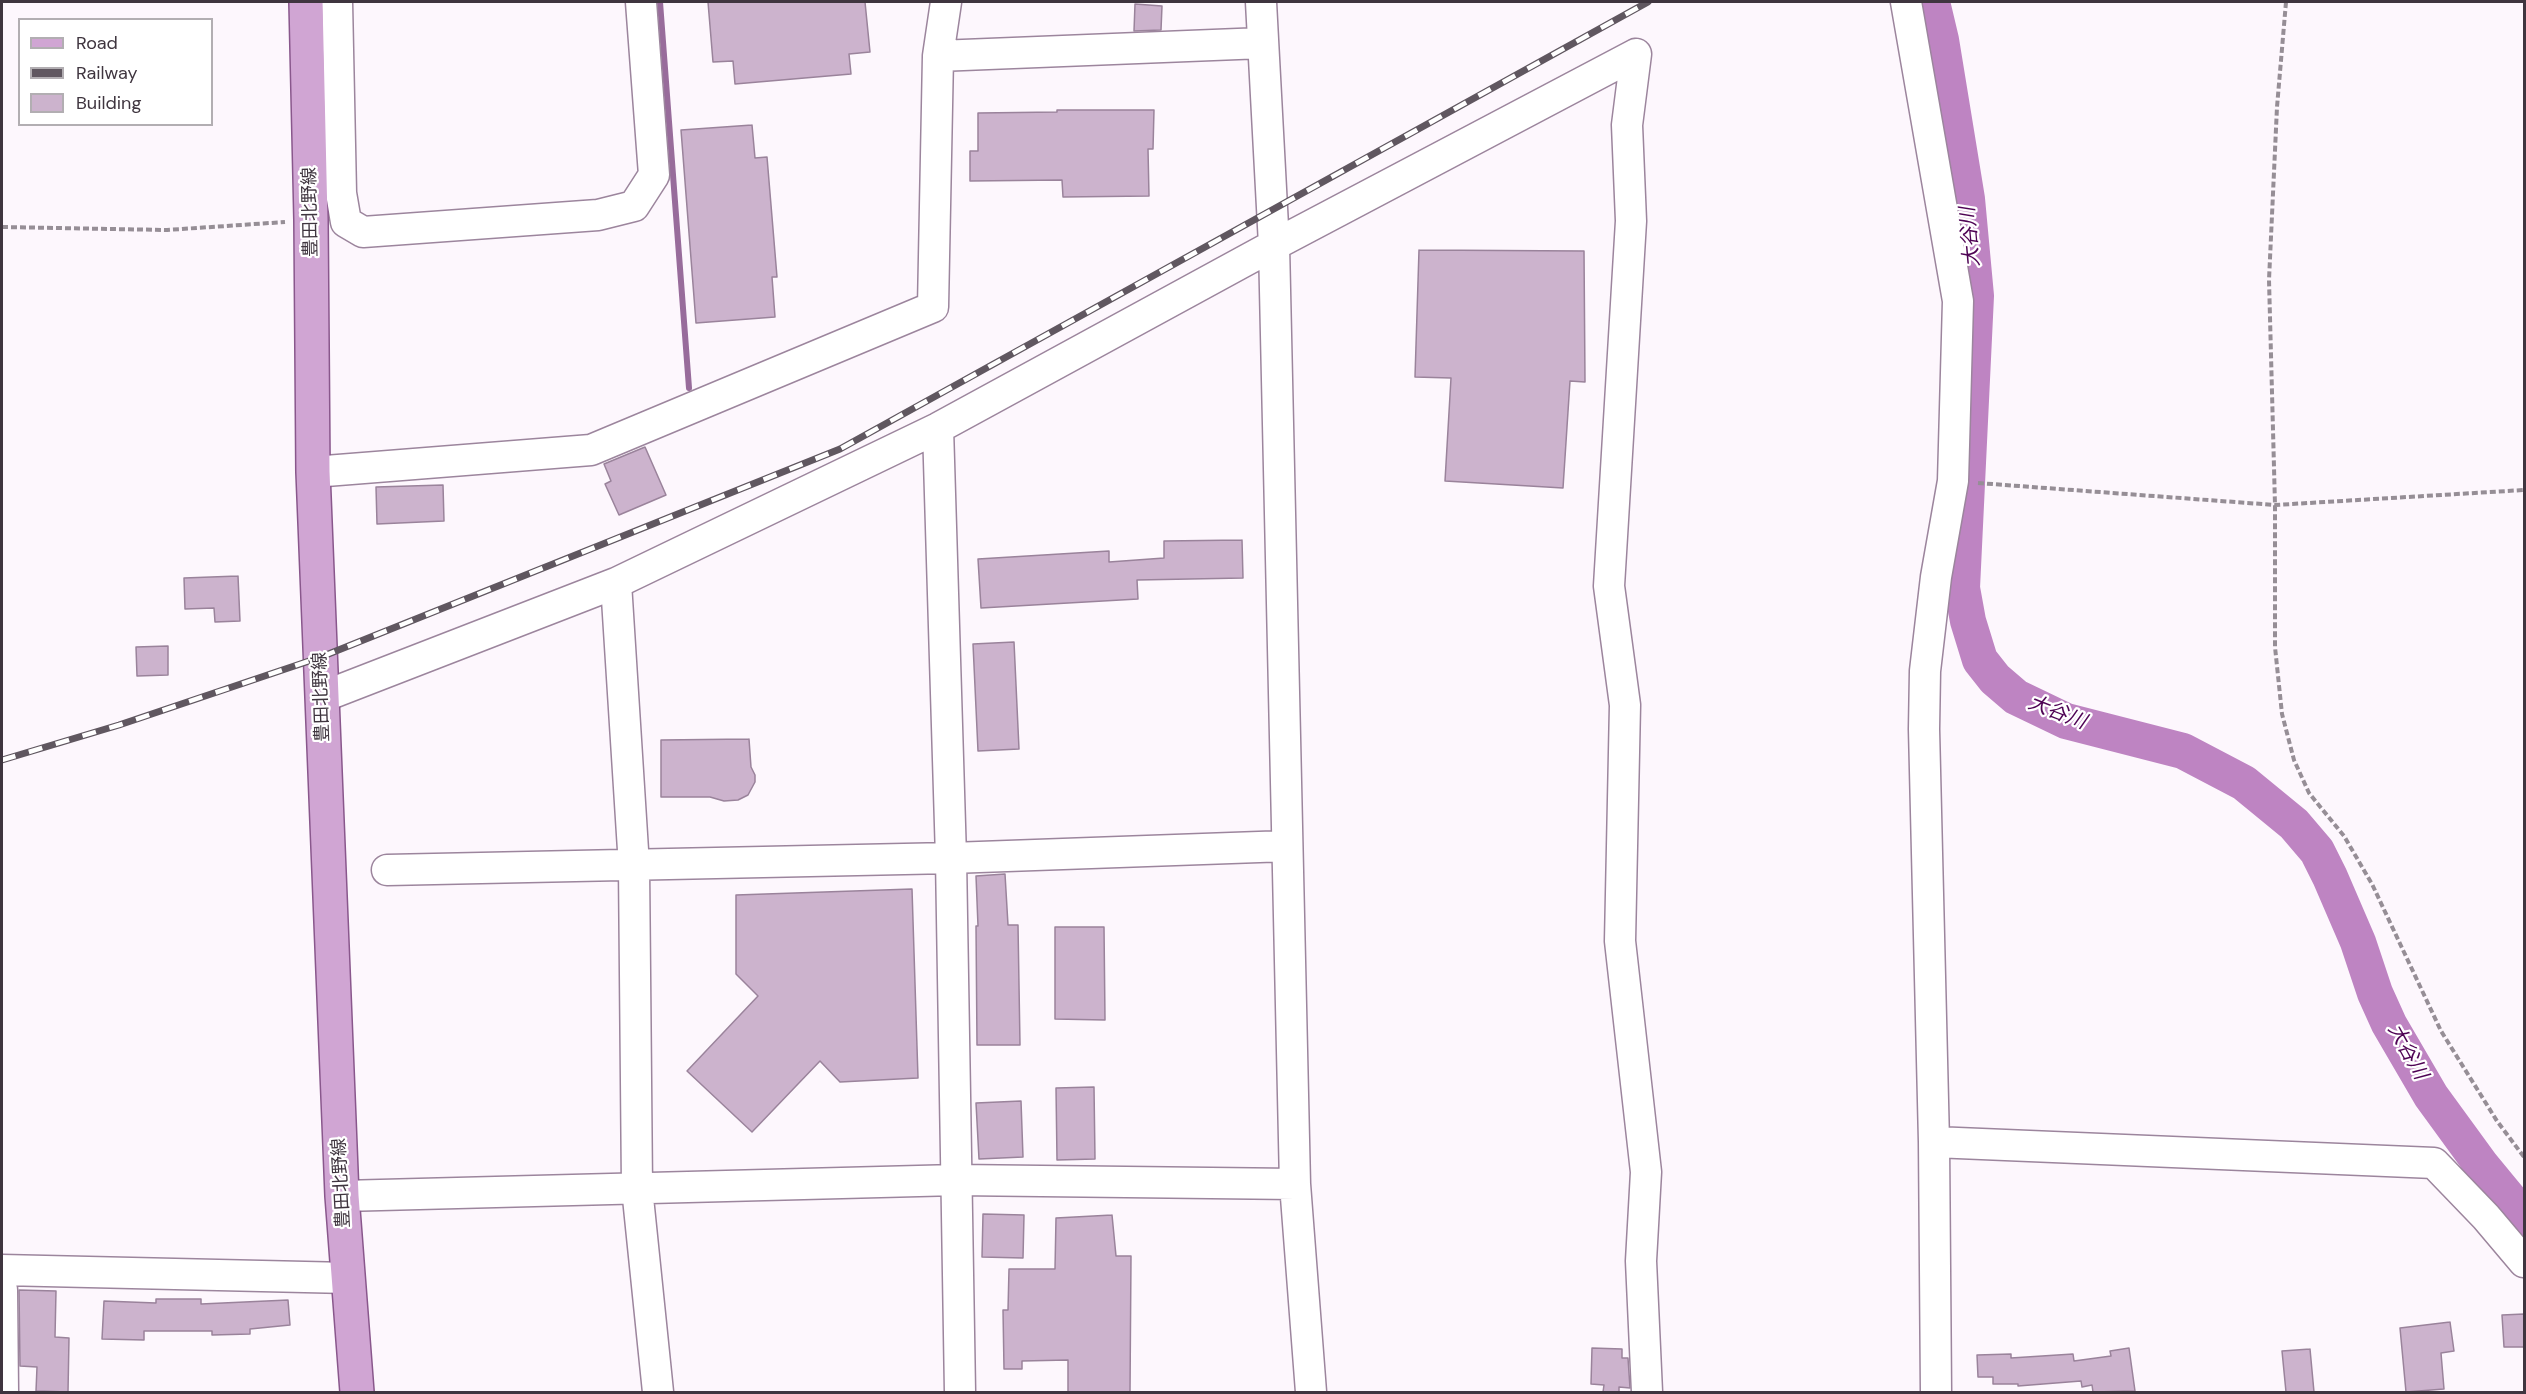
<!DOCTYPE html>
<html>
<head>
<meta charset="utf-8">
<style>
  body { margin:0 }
  #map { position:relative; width:2526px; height:1394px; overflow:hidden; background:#fdf7fd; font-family:"DM Sans",sans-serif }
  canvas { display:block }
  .frame { position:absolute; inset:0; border:3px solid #3f353f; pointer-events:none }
  .legend { position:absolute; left:18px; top:18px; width:195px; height:108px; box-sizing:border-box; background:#fff; border:2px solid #b2aeb2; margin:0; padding:8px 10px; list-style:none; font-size:18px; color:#3f353f }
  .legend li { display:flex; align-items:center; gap:12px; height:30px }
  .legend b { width:30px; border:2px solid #b2aeb2 }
</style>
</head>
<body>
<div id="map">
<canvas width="2526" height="1394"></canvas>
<div class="frame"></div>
<ul class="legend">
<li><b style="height:8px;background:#d0a5d3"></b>Road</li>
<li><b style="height:8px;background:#605760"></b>Railway</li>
<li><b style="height:16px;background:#ccb3cd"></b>Building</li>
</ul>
</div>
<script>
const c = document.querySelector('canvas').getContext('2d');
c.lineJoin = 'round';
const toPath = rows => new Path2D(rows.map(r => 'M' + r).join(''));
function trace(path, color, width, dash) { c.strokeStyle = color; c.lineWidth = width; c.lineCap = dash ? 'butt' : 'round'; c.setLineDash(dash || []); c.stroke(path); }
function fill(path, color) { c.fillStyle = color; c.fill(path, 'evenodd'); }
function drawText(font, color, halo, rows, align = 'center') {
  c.font = font + ' "DM Sans","Noto Sans JP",sans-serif'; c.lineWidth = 4.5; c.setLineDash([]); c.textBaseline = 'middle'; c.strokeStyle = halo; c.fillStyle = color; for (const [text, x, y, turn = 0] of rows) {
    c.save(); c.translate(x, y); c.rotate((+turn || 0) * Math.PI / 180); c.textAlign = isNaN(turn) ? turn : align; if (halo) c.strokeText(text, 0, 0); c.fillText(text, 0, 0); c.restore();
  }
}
trace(toPath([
  [660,2,689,388]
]), '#986c9b', 6);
trace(toPath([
  [1932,2,1941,40,1967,199,1976,296,1962,588,1968,621,1980,660,1995,679,2016,697,2066,721,2183,751,2244,783,2294,824,2317,851,2330,877,2358,942,2375,993,2389,1024,2431,1096,2482,1166,2524,1217]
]), '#be84c2', 36);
const building = toPath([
  [708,2,865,2,870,52,849,54,851,74,735,84,733,61,713,62,708,2],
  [1135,4,1162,6,1161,30,1134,31,1135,4],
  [1057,110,1154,110,1153,149,1148,149,1149,196,1063,197,1062,180,970,181,970,151,978,151,978,113,1057,112,1057,110],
  [752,125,755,158,767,157,777,277,772,277,775,317,696,323,681,130,752,125],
  [1419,250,1584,251,1585,382,1570,381,1563,488,1445,481,1451,378,1415,377,1419,250],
  [645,447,666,495,619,515,605,484,611,481,604,464,645,447],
  [443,485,444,521,377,524,376,487,443,485],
  [1242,540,1243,578,1137,580,1138,599,981,608,978,559,1109,551,1109,562,1164,558,1164,541,1242,540],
  [238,576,240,621,215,622,214,608,185,609,184,578,238,576],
  [1014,642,1019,749,978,751,973,644,1014,642],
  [168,646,168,675,137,676,136,647,168,646],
  [749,739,751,767,755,775,755,782,748,795,738,800,724,801,710,797,661,797,661,740,749,739],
  [1005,874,1008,925,1018,925,1020,1045,977,1045,976,926,978,926,976,876,1005,874],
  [912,889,918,1078,840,1082,820,1061,752,1132,687,1071,758,996,736,974,736,895,912,889],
  [1055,927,1104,927,1105,1020,1055,1019,1055,927],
  [1094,1087,1095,1159,1057,1160,1056,1088,1094,1087],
  [1021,1101,1023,1157,979,1159,976,1103,1021,1101],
  [983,1214,1024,1215,1023,1258,982,1257,983,1214],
  [1112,1215,1116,1256,1131,1256,1130,1392,1068,1392,1068,1360,1022,1361,1022,1369,1004,1369,1003,1310,1008,1310,1009,1269,1055,1269,1056,1218,1112,1215],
  [19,1290,56,1291,55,1337,69,1338,68,1392,36,1391,37,1367,20,1366,19,1290],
  [156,1299,201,1299,201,1304,288,1300,290,1325,250,1329,250,1334,212,1335,212,1331,144,1331,144,1340,102,1339,104,1301,156,1303,156,1299],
  [2524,1314,2524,1347,2504,1347,2502,1315,2524,1314],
  [2450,1322,2454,1351,2441,1353,2444,1389,2406,1392,2400,1328,2450,1322],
  [1592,1348,1622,1349,1622,1358,1628,1358,1630,1388,1619,1387,1619,1392,1603,1392,1604,1385,1591,1384,1592,1348],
  [2129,1348,2135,1391,2093,1392,2092,1385,2082,1387,2081,1381,2018,1386,2018,1384,1993,1384,1993,1377,1978,1377,1977,1355,2011,1354,2011,1358,2073,1354,2074,1361,2111,1356,2110,1351,2129,1348],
  [2310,1349,2314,1392,2286,1392,2282,1351,2310,1349]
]);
fill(building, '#ccb3cd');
trace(building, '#9a839b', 1.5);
const minor = toPath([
  [337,2,341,193,346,222,363,232,598,215,634,206,654,175,641,2],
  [1261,2,1274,245,1295,1184,1311,1392],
  [1906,2,1958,301,1953,481,1936,577,1925,671,1924,729,1934,1142,1936,1392],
  [1636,54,1627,125,1631,221,1609,586,1625,705,1620,941,1646,1172,1641,1261,1647,1392],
  [938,56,1263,43],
  [938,428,951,858,960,1392],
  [313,472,591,450,933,307,938,56,946,2],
  [616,583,634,866,637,1188,658,1392],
  [322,697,616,583,938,428,1274,245,1636,54],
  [387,870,951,858,1287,846],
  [1934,1142,2434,1163,2486,1217,2524,1262],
  [342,1196,957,1180,1295,1184],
  [2,1270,348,1278],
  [2,1290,3,1392]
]);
const major = toPath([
  [306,2,311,220,313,472,342,1196,357,1392]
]);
trace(minor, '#9c859d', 33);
trace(major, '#89578c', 36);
trace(toPath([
  [2286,2,2277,107,2269,280,2275,505,2275,647,2282,714,2294,760,2309,793,2344,836,2372,884,2441,1031,2497,1121,2524,1157],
  [2,227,167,230,285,222],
  [1978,483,2275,505,2524,490]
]), '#968e96', 4, [6, 3]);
trace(minor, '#fff', 30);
trace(major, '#d0a5d3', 33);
const rail = toPath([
  [2,760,119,725,321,657,840,449,1648,2]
]);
trace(rail, '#605760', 7);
trace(rail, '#fff', 4.5, [14]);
drawText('18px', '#3f353f', '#fff', [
  ["豊田北野線",311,212,-91],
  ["豊田北野線",322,697,-92],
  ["豊田北野線",342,1183,-93]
]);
drawText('italic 20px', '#4e0354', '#fff', [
  ["大谷川",1971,237,-95],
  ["大谷川",2057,713,21],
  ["大谷川",2407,1052,61]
]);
</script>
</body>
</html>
